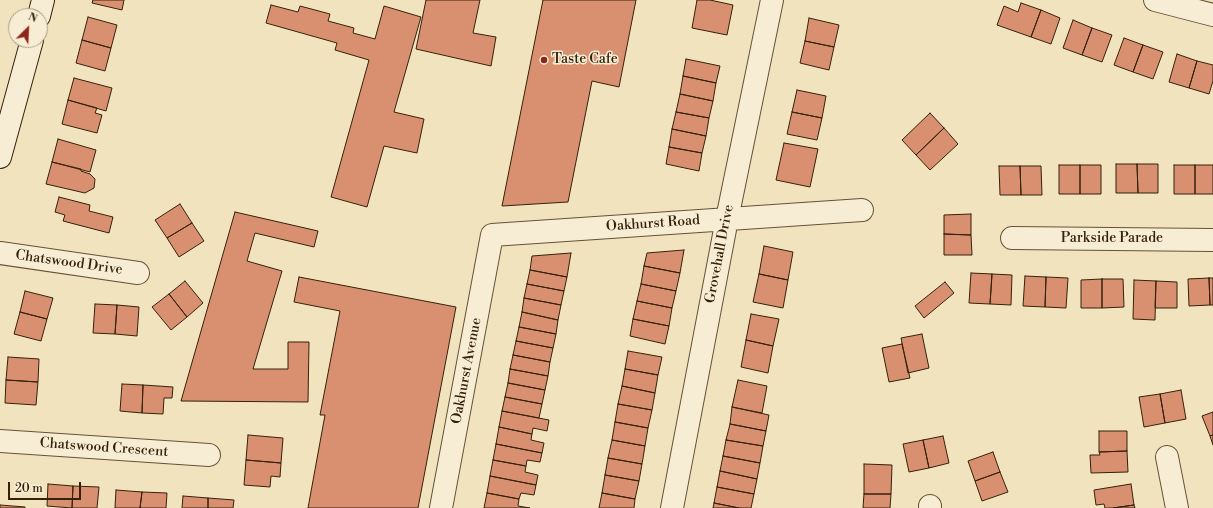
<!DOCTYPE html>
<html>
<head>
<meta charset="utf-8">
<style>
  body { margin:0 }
  #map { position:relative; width:1213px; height:508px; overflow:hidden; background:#f2e3bf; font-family:"Libre Bodoni",serif }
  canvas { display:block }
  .north { position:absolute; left:8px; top:8px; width:40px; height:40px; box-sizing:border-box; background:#f7edd5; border:1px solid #a99b84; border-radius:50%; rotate:24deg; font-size:11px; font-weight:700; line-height:16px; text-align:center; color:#35210a }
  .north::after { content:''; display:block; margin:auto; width:14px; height:18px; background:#8f2418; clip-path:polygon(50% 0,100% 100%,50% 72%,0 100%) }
  .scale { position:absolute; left:8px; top:482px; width:73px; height:18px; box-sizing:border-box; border:2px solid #35210a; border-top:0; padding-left:5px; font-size:12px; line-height:14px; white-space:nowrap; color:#35210a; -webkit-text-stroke:3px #f7edd5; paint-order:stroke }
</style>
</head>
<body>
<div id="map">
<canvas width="1213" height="508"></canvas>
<div class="north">N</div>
<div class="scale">20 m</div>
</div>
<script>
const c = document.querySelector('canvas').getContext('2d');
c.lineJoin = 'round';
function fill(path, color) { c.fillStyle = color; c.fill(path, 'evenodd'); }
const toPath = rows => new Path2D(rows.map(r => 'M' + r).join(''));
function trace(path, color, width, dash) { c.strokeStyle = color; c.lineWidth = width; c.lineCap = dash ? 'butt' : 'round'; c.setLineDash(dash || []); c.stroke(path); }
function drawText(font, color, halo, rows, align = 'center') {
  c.font = font + ' "Libre Bodoni",serif'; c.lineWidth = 3; c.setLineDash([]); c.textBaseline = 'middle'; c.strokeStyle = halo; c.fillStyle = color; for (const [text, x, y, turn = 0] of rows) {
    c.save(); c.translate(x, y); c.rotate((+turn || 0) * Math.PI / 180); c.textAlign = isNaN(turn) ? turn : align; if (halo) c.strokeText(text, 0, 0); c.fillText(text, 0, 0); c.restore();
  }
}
const building = toPath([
  [93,0,124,0,122,10,92,3,93,0],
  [426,0,480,0,473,33,496,37,491,66,416,49,426,0],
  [543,0,636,0,619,87,592,81,568,202,502,206,543,0],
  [697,0,710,0,733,5,727,35,692,28,697,0],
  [1021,3,1041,10,1031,37,997,25,1004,6,1018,12,1021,3],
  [271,5,298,12,300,6,330,14,328,21,354,28,353,33,375,39,384,6,421,17,394,112,424,119,417,153,384,146,367,207,331,197,369,60,335,50,337,43,266,23,271,5],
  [1041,10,1060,18,1051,44,1031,37,1041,10],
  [88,17,117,25,111,48,82,40,88,17],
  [809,18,839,25,834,47,805,41,809,18],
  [1073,20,1092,28,1082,55,1063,48,1073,20],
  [1092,28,1112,35,1102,62,1082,55,1092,28],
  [1124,38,1143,45,1133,72,1114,65,1124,38],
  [82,40,111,48,105,71,76,63,82,40],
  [805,41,834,47,829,70,800,63,805,41],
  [1143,45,1163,52,1153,79,1133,72,1143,45],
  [1177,54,1197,61,1189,88,1169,82,1177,54],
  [686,59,720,66,716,83,683,76,686,59],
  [1197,61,1213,65,1213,81,1209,94,1189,88,1197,61],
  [683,76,716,83,713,101,680,94,683,76],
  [74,78,112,88,106,111,68,100,74,78],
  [797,90,826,96,822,118,792,112,797,90],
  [680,94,713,101,709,118,676,112,680,94],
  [68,100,97,108,95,113,102,115,97,133,62,124,68,100],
  [676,112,709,118,706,136,672,129,676,112],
  [792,112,822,118,817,140,787,134,792,112],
  [930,113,944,128,916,155,902,140,930,113],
  [944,128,958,144,930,170,916,155,944,128],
  [672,129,706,136,702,153,669,147,672,129],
  [58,139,96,150,90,172,52,162,58,139],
  [784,143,818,149,810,187,776,180,784,143],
  [669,147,702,153,699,171,666,164,669,147],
  [52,162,81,169,81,171,90,174,95,179,94,188,85,193,46,184,52,162],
  [1116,164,1137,164,1138,193,1116,193,1116,164],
  [1137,164,1158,164,1158,193,1138,193,1137,164],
  [1059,165,1080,165,1080,194,1059,194,1059,165],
  [1080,165,1101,165,1101,194,1080,194,1080,165],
  [1174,165,1195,165,1195,194,1174,194,1174,165],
  [1195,165,1213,165,1213,194,1195,194,1195,165],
  [999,166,1020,166,1021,195,1000,195,999,166],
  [1020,166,1041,166,1042,195,1021,195,1020,166],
  [59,197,90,205,89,211,113,217,109,233,63,221,65,215,55,212,59,197],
  [180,204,192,223,167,238,155,220,180,204],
  [235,212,318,231,314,247,255,233,247,261,282,271,253,369,288,369,288,342,309,342,308,402,181,401,235,212],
  [971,214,971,235,944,234,944,215,971,214],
  [192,223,204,241,179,257,167,238,192,223],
  [944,234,971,235,972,255,944,255,944,234],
  [764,246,793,252,788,280,759,274,764,246],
  [684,250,680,273,644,266,647,253,684,250],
  [571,253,567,277,530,270,532,256,571,253],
  [644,266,680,273,676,291,641,284,644,266],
  [530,270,567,277,564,291,527,284,530,270],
  [971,273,992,274,990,304,969,303,971,273],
  [759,274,788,280,783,308,753,302,759,274],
  [992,274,1012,275,1011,305,990,304,992,274],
  [1025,276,1046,277,1045,307,1023,306,1025,276],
  [299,277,456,307,418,508,308,508,325,415,320,415,340,311,294,302,299,277],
  [1046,277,1068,278,1066,308,1045,307,1046,277],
  [1209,278,1213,278,1213,305,1210,305,1209,278],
  [1209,278,1210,305,1189,306,1188,279,1209,278],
  [1102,279,1123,279,1124,307,1102,308,1102,279],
  [1102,279,1102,308,1081,308,1081,280,1102,279],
  [1134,280,1156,281,1155,320,1133,319,1134,280],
  [185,281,203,303,187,317,169,294,185,281],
  [1156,281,1177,282,1177,308,1155,308,1156,281],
  [945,282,954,293,924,318,915,306,945,282],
  [527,284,564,291,561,305,524,298,527,284],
  [641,284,676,291,672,308,637,301,641,284],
  [25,291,53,298,47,319,20,312,25,291],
  [169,294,187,317,171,330,152,307,169,294],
  [524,298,561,305,558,320,522,312,524,298],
  [637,301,672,308,669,326,633,319,637,301],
  [95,304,117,305,115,334,93,333,95,304],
  [117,305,139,307,137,336,115,334,117,305],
  [20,312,47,319,41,341,14,334,20,312],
  [522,312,558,320,556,334,519,327,522,312],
  [751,314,779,319,773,346,746,340,751,314],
  [633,319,669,326,665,344,630,336,633,319],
  [519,327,556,334,553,348,516,341,519,327],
  [922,334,929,368,908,373,901,338,922,334],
  [746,340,773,346,768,373,741,367,746,340],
  [516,341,553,348,550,362,513,355,516,341],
  [902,344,910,378,889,382,882,348,902,344],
  [628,351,662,357,658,375,625,369,628,351],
  [513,355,550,362,548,376,510,369,513,355],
  [8,357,39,359,38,382,6,380,8,357],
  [510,369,548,376,545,390,508,383,510,369],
  [625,369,658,375,655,393,622,386,625,369],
  [6,380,38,382,36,405,5,403,6,380],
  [738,380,767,386,762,413,732,407,738,380],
  [508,383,545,390,542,404,505,397,508,383],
  [122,384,143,385,142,413,120,411,122,384],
  [143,385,173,387,172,398,164,398,163,414,142,413,143,385],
  [622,386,655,393,652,410,618,404,622,386],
  [1181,390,1186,419,1165,423,1160,394,1181,390],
  [1160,394,1165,423,1144,427,1139,397,1160,394],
  [505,397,542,404,539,418,502,411,505,397],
  [618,404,652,410,648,428,615,422,618,404],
  [732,407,769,415,766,431,730,424,732,407],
  [502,411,549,420,547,431,533,428,532,434,499,427,502,411],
  [1213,412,1213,435,1210,436,1202,416,1213,412],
  [615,422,648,428,645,446,612,440,615,422],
  [730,424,766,431,763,446,726,440,730,424],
  [499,427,532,434,531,440,544,443,542,453,496,444,499,427],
  [1099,431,1127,431,1127,451,1099,452,1099,431],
  [248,435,283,438,281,463,246,460,248,435],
  [1213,435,1213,445,1210,436,1213,435],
  [943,436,949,463,929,468,923,440,943,436],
  [612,440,645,446,642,464,608,458,612,440],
  [726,440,763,446,760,463,723,456,726,440],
  [923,440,929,468,909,472,903,444,923,440],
  [496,444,542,453,540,462,527,460,526,466,493,460,496,444],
  [1127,451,1128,472,1091,473,1090,455,1100,455,1099,452,1127,451],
  [993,452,1000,472,975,481,968,461,993,452],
  [723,456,760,463,757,479,720,471,723,456],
  [608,458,642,464,639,481,605,475,608,458],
  [246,460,281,463,280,477,271,476,270,487,244,485,246,460],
  [493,460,526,466,525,472,538,475,536,485,490,476,493,460],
  [864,464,892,465,891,494,864,494,864,464],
  [720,471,757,479,754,494,717,487,720,471],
  [1000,472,1008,492,982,501,975,481,1000,472],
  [605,475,639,481,635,499,602,493,605,475],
  [490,476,536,485,534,495,521,493,519,499,487,493,490,476],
  [48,484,73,486,72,508,47,506,48,484],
  [1131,484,1134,505,1113,508,1105,508,1104,504,1096,505,1094,490,1131,484],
  [73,486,99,487,97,508,72,508,73,486],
  [717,487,754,494,751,508,739,508,714,503,717,487],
  [116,490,142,492,140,508,115,508,116,490],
  [142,492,167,493,166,508,140,508,142,492],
  [487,493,519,499,518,506,530,508,484,508,487,493],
  [602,493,635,499,634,508,599,508,602,493],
  [864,494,891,494,890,508,863,508,864,494],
  [183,496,208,498,208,508,182,508,183,496],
  [208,498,234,500,233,508,208,508,208,498],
  [714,503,739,508,713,508,714,503],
  [0,505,25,507,25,508,0,508,0,505],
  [1134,505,1135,508,1113,508,1134,505]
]);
fill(building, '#d89071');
trace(building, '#35210a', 1);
const street = toPath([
  [1155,0,1213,15],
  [1012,238,1213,240],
  [0,253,138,273],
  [0,441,209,455],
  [1167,457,1177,508],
  [930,506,930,508],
  [441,508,492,235,862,210],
  [672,508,727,219,772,0]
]);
const secondary = toPath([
  [39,16,43,0],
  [0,157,32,40]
]);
trace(street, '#645237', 24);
trace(secondary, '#35210a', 24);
trace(street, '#f7edd5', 22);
trace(secondary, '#f7edd5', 22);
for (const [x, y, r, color] of [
  [544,60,4,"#8f2418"]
]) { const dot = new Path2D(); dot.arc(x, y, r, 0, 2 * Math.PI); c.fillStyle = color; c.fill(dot); trace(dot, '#f7edd5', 1.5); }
drawText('14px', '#35210a', '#f7edd5', [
  ["Taste Cafe",552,60]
], 'left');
drawText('14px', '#35210a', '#f7edd5', [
  ["Oakhurst Road",653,224,-4],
  ["Parkside Parade",1112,239],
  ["Grovehall Drive",720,254,-79],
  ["Chatswood Drive",69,263,8],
  ["Oakhurst Avenue",467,371,-79],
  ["Chatswood Crescent",104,448,4]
]);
</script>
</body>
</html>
